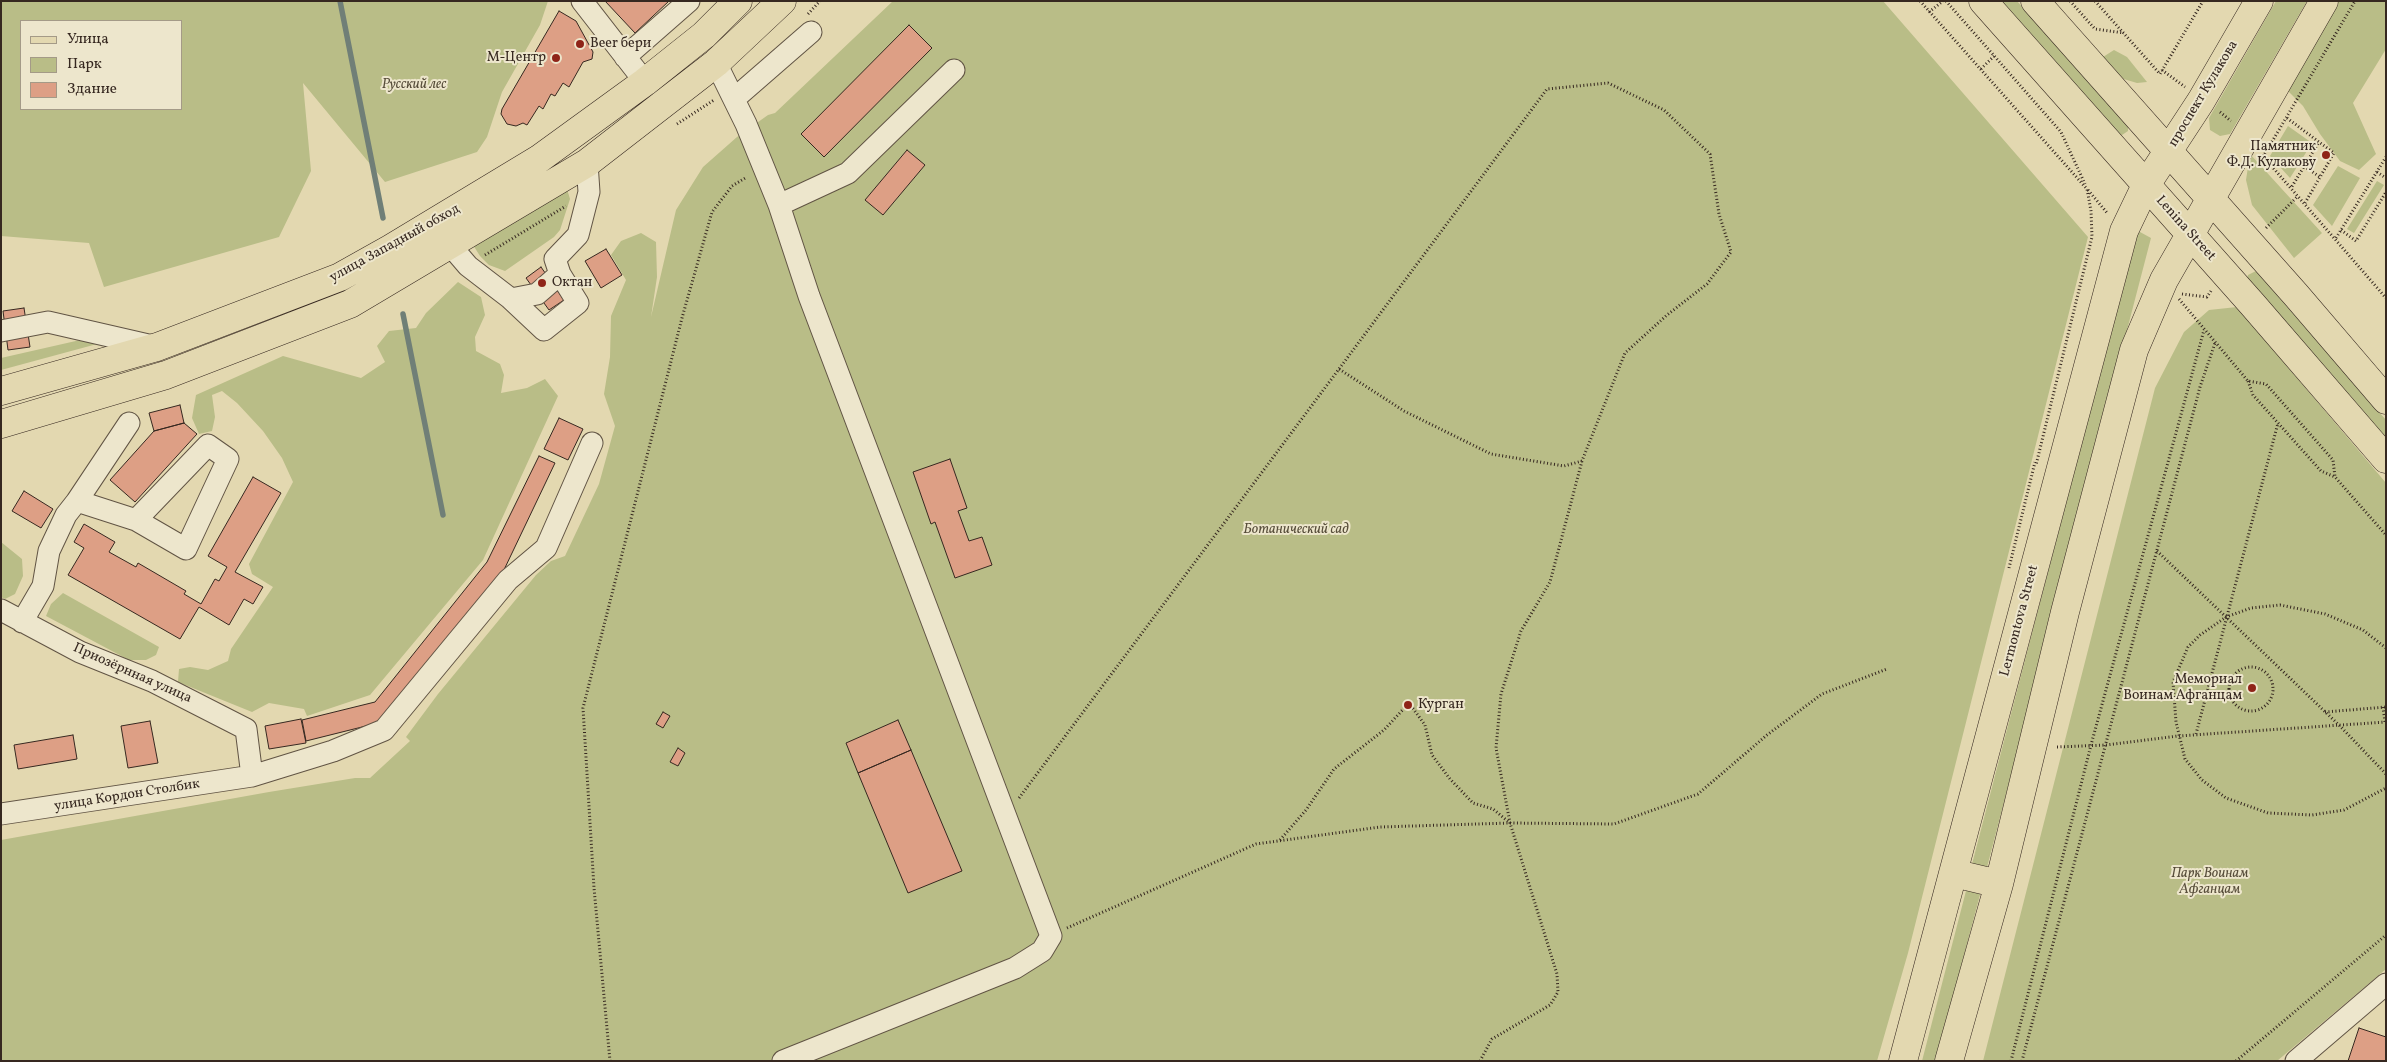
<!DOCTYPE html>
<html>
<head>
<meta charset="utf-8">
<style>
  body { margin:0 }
  #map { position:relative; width:2387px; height:1062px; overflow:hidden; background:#e3d8b0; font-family:Vollkorn,serif }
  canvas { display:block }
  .frame { position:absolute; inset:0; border:2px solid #362820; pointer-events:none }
  .legend { position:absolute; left:20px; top:20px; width:162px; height:90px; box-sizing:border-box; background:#ede6cc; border:1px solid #a49a87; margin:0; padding:6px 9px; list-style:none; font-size:15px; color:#362820 }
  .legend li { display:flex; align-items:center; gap:10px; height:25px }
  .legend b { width:25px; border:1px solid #a49a87 }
</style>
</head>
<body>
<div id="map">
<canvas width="2387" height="1062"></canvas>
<div class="frame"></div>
<ul class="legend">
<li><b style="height:6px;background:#e3d8b0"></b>Улица</li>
<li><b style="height:14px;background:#b9bd87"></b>Парк</li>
<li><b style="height:14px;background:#dd9f85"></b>Здание</li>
</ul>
</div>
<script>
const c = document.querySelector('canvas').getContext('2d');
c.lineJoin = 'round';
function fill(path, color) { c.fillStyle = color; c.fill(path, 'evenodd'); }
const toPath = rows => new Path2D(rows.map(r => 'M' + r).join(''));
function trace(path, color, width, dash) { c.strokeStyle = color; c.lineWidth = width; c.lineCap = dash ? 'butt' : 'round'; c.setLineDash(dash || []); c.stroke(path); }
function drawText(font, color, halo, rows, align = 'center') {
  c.font = font + ' Vollkorn,serif'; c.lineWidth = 4; c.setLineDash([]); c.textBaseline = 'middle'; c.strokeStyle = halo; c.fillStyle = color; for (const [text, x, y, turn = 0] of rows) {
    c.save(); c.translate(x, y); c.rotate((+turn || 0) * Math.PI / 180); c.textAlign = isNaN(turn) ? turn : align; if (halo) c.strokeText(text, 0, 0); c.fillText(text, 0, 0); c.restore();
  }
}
fill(toPath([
  [1,1,548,1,540,25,502,92,487,137,477,152,385,182,303,83,311,171,279,237,104,287,89,243,1,236],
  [21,21,181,21,181,109,21,109],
  [893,1,1883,1,2088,237,1908,953,1877,1061,1,1061,1,840,269,792,355,778,370,778,410,741,406,737,438,694,536,575,551,561,565,556,599,484,615,426,604,394,610,357,611,316,626,280,611,255,621,241,641,233,656,242,657,277,651,317,676,210,703,167,737,137,768,115,775,113],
  [2000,1,2017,1,2128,126,2128,131,2122,135,2117,134],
  [2276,1,2307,1,2230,134,2220,136,2210,130,2209,118],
  [2336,1,2386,1,2386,49,2353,103,2376,154,2359,170,2340,161,2320,134,2303,106,2286,89],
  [2114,50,2127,57,2147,82,2137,83,2117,77,2106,66,2103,57],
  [2288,126,2312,143,2290,178,2270,156],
  [2250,154,2322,233,2294,258,2252,205,2246,180],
  [2338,166,2360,178,2332,226,2313,205],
  [2377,181,2384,185,2354,233,2347,229],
  [567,189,570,199,560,230,554,237,505,271,489,265,480,256,473,245],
  [2140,232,2151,238,1986,871,1971,868,2136,233],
  [2256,271,2386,420,2386,439,2247,279,2248,275],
  [458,282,481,297,485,315,475,337,476,351,500,364,504,375,501,393,527,388,545,379,558,396,483,560,370,695,307,716,304,709,269,703,252,712,178,682,179,669,190,667,208,670,228,661,231,649,273,587,252,574,249,564,293,482,282,458,263,431,237,403,222,391,212,395,215,417,212,431,199,434,192,418,196,395,283,356,361,378,385,362,377,346,389,331,416,328,426,313],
  [2237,307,2386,483,2386,969,2277,1061,1983,1061,2155,388,2184,332,2209,310],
  [89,338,94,339,97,344,1,370,1,358],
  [1,542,22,559,23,576,15,594,5,599,1,597],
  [63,593,159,647,156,655,146,660,129,660,46,616,51,604],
  [1967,887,1981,891,1936,1061,1922,1061]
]), '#b9bd87');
trace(toPath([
  [340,1,383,218],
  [403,314,443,515]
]), '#707f77', 5.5);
const building = toPath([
  [605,1,669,1,635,33,605,1],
  [559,11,576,21,593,52,592,59,583,62,569,87,563,83,555,96,551,94,543,109,539,106,527,125,523,123,516,126,507,124,501,114,502,109,559,11],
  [909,25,932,48,824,157,801,134,909,25],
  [907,150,925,165,883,215,865,200,907,150],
  [606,249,622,275,601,288,585,261,606,249],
  [541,267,564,300,549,310,526,278,541,267],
  [24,308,30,347,8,350,3,311,24,308],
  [180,405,184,423,154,431,149,413,180,405],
  [559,418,583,429,568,460,544,449,559,418],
  [184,423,197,434,135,502,110,480,154,431,184,423],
  [539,456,555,463,502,574,386,721,306,741,302,720,375,702,487,562,539,456],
  [950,459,967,508,958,511,969,541,982,537,992,565,955,578,935,522,931,524,913,472,950,459],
  [253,477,281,493,235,572,263,587,253,604,244,599,229,625,199,607,180,639,68,575,84,548,74,542,84,524,115,542,109,552,136,567,138,563,186,591,184,594,201,604,215,579,219,581,227,567,208,556,253,477],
  [24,491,53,509,41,528,12,511,24,491],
  [663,712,670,716,663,728,656,724,663,712],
  [301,719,306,743,269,749,265,726,301,719],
  [898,720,911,750,858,773,846,743,898,720],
  [150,721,158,763,128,768,121,726,150,721],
  [73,735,77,759,18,769,14,745,73,735],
  [678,748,685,753,678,766,670,762,678,748],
  [911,750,962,871,908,893,858,773,911,750],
  [2359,1028,2386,1037,2386,1061,2348,1061,2359,1028]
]);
fill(building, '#dd9f85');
trace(building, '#362820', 1);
const minor = toPath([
  [582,1,645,82],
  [625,57,689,1],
  [716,63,746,124,779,205,809,296,1051,936,1042,951,1015,968,783,1061],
  [734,99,811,32],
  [779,205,848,173,954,70],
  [450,245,468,266,511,299,544,330,578,303,560,274,555,259,578,235,589,192,587,163],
  [511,299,537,294,560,274],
  [1,331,48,322,157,347],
  [77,501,129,423],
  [1,610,80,652,152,681,246,729,252,776],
  [22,622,43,586,49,551,66,515,77,501,136,520,186,549,228,459,208,445,136,520],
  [1,814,252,776,333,751,384,730,508,580,546,548,592,443],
  [2296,1061,2386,984]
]);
const major = toPath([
  [1983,1,2253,305,2386,459],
  [2035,1,2296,295,2386,400],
  [1,391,157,347,340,277,390,249,539,159,645,82,704,35,738,1],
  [1,424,166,375,350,304,587,163,716,63,782,1],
  [1953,873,1999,884],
  [1903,1061,2124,231,2146,185,2201,101,2259,1],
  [1949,1061,1999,884,2065,612,2134,350,2164,280,2324,1]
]);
trace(minor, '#615444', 23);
trace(major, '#362820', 29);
trace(toPath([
  [1920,1,2087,189,2091,211,2092,237,2036,465],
  [1946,1,2061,132,2085,184],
  [2070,1,2095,29,2124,33],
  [2095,1,2160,74,2203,1],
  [1929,12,1943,1],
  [808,14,820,1],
  [1981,69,1994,56],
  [2162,70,2185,87],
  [2220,112,2231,121],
  [2287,118,2319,142,2291,188],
  [677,124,714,100],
  [2262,155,2386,298],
  [2263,157,2355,1],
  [2304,166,2320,177],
  [2377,172,2386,178],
  [2088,190,2108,214],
  [2305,203,2334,153,2319,142],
  [2266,228,2298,196],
  [2341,230,2356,241,2386,192],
  [2336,238,2386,157],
  [485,255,566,206],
  [2182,294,2207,297,2211,291],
  [2179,299,2248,381,2266,384,2333,460,2335,477,2386,535],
  [2248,381,2253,395,2321,471,2335,477],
  [2157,551,2340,726,2386,774],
  [2009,568,2035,462],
  [2386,648,2363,630,2325,614,2280,605,2251,608,2226,617,2200,635,2188,647,2173,682,2176,722,2185,759,2202,780,2226,798,2268,813,2312,815,2344,810,2386,788],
  '2229 689a22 22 0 1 1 44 0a22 22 0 1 1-44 0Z',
  [2204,698,2230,694],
  [2383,707,2385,722],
  [2325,712,2386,707],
  [2196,734,2278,423],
  [2057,747,2106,745,2178,736,2386,722],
  [1019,798,1339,369,1547,89,1608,83,1664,110,1710,154,1719,214,1731,252,1707,284,1667,315,1625,353,1582,461,1564,466,1491,454,1404,411,1339,369],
  [1280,840,1306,810,1334,769,1384,730,1409,703,1425,725,1432,755,1450,779,1473,803,1493,809,1510,823],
  [1067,928,1256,844,1380,827,1510,823,1614,824,1698,794,1767,735,1822,694,1887,669],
  [610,1061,594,888,583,708,682,318,712,212,732,186,747,177],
  [1480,1061,1492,1039,1550,1005,1558,992,1557,974,1510,823,1496,748,1501,694,1521,631,1550,582,1582,461],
  [2011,1061,2091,745,2204,330],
  [2022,1061,2200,387,2215,343],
  [2236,1061,2386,935]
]), '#362820', 3, [1, 2.5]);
trace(minor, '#ede6cc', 21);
trace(major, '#e3d8b0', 28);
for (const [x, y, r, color] of [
  [580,44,5,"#8f2418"],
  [556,58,5,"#8f2418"],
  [2326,155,5,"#8f2418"],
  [542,283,5,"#8f2418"],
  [2252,688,5,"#8f2418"],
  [1408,705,5,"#8f2418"]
]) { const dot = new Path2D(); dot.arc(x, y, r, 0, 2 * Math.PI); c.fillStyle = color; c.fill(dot); trace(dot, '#ede6cc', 2); }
drawText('14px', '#362820', '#ede6cc', [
  ["Beer бери",590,44],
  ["М-Центр",546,58,"right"],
  ["Памятник",2316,147,"right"],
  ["Ф.Д. Кулакову",2316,163,"right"],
  ["Октан",552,283],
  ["Мемориал",2242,680,"right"],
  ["Воинам Афганцам",2242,696,"right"],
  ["Курган",1418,705]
], 'left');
drawText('italic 14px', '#574d3a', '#ede6cc', [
  ["Русский лес",414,85],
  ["Ботанический сад",1296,530],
  ["Парк Воинам",2210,874],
  ["Афганцам",2210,890]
]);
drawText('14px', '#362820', '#ede6cc', [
  ["проспект Кулакова",2204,94,-59],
  ["Lenina Street",2185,229,48],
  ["улица Западный обход",395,244,-29],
  ["Lermontova Street",2020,621,-75],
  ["Приозёрнная улица",132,674,24],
  ["улица Кордон Столбик",127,796,-9]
]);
</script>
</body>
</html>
